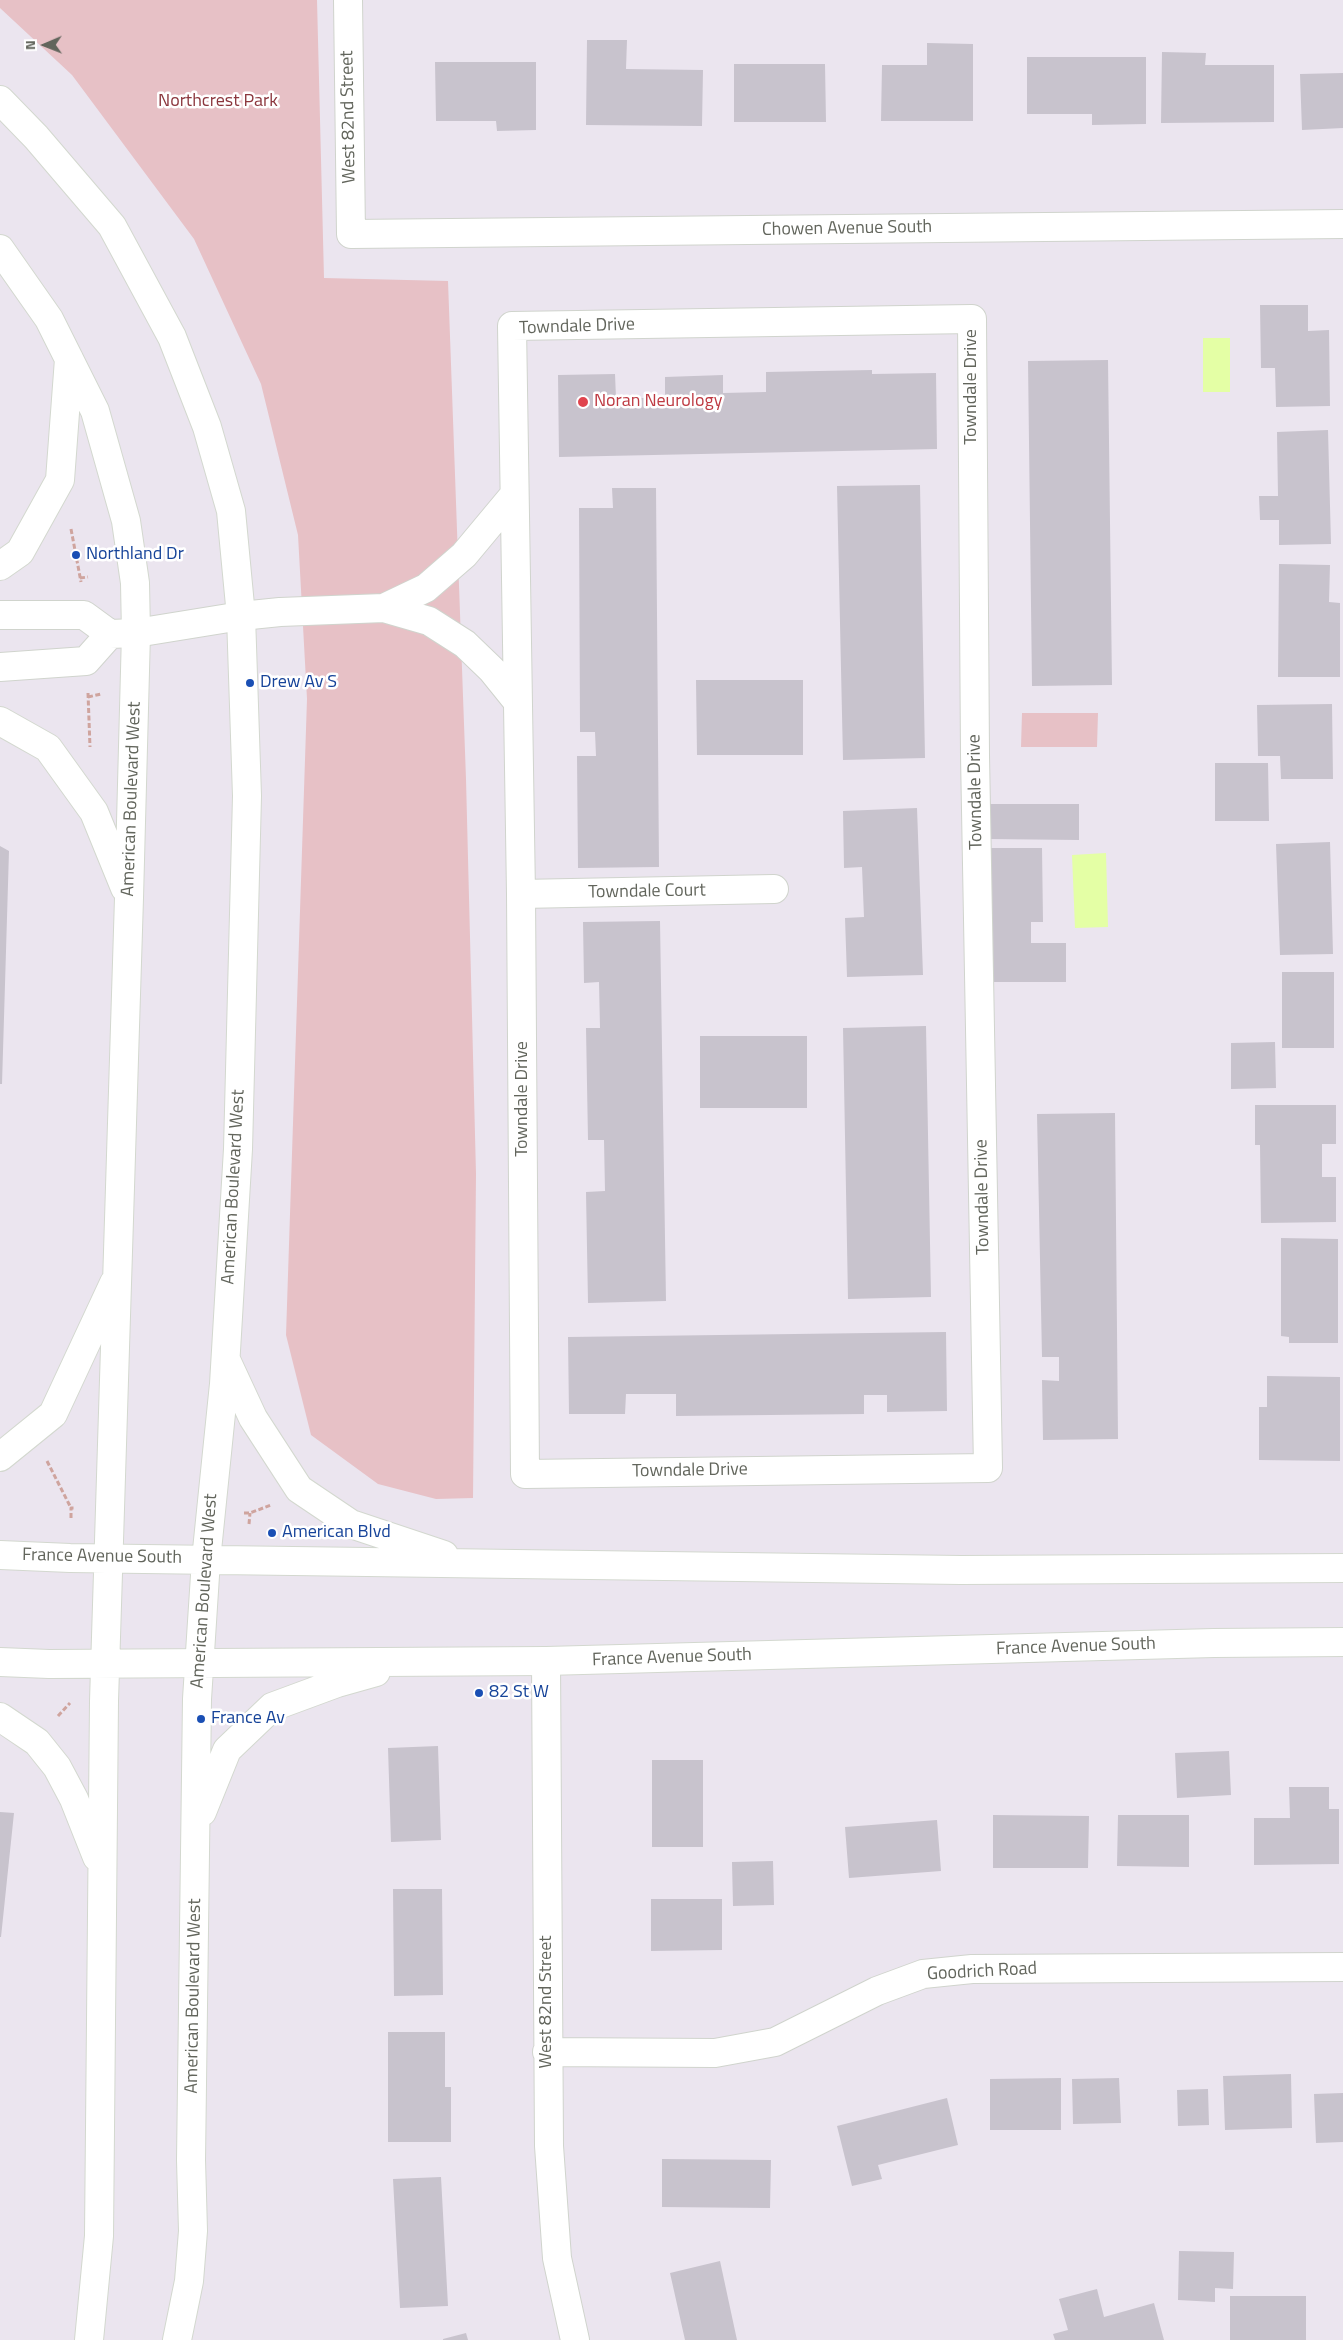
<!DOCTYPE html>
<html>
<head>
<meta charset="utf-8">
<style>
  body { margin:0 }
  #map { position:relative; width:1343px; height:2340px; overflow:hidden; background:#ebe5ef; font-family:"Titillium Web",sans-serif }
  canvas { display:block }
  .north { position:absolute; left:20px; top:20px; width:50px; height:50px; -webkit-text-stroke:4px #fff; paint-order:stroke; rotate:269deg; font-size:14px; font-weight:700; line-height:20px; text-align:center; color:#62655c }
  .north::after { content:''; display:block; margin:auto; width:18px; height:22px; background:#62655c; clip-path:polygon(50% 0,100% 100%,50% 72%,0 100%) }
</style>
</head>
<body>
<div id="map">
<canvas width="1343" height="2340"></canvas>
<div class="north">N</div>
</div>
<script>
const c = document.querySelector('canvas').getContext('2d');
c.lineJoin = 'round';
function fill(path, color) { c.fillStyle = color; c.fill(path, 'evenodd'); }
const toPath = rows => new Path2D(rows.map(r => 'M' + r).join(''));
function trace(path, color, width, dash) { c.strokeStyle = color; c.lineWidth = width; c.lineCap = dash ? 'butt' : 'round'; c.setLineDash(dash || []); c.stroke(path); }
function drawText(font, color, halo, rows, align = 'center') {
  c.font = font + ' "Titillium Web",sans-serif'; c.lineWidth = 5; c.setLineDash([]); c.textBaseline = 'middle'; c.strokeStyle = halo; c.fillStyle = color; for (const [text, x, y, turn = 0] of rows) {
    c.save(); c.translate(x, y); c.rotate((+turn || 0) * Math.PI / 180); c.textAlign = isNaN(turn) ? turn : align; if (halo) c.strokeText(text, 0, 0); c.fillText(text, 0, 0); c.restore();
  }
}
fill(toPath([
  [0,0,317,0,324,278,448,281,466,779,476,1174,473,1498,436,1499,378,1484,311,1435,286,1335,307,699,298,535,261,384,194,239,72,75,0,8],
  [1022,713,1098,713,1097,747,1021,747]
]), '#e7c1c6');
fill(toPath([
  [1203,338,1230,338,1230,392,1203,392],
  [1106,853,1108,927,1075,928,1072,855]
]), '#e4ffa5');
fill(toPath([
  [587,40,627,40,626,69,703,70,702,126,586,125],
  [927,43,973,44,973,121,881,121,882,65,927,65],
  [1162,52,1206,53,1205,65,1274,65,1274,122,1161,123],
  [1027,57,1146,57,1146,124,1092,125,1092,114,1027,114],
  [435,62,536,62,536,130,497,131,496,121,436,121],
  [734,64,825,64,826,122,734,122],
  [1343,73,1343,128,1302,130,1300,74],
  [1260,305,1308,305,1308,331,1329,330,1330,406,1276,407,1275,368,1261,368],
  [1108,360,1112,685,1032,686,1028,361],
  [872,370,872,374,936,373,937,449,559,457,558,375,615,374,616,398,665,398,665,377,723,375,723,393,766,392,766,372],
  [1328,430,1331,544,1279,545,1279,520,1260,520,1259,496,1278,496,1277,432],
  [920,485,925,758,843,760,837,486],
  [612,488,656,488,659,867,578,868,577,756,596,756,595,732,580,732,579,508,613,508],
  [1279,564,1330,565,1329,602,1340,603,1340,677,1278,677],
  [696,680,803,680,803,755,697,755],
  [1332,704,1333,779,1281,779,1280,756,1258,756,1257,705],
  [1215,763,1268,763,1269,821,1215,821],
  [988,804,1079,804,1079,840,988,839],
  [917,808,923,975,847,977,845,918,864,917,862,867,844,868,843,811],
  [1330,842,1333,954,1280,955,1276,844],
  [0,846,9,851,2,1084,0,1084],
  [989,848,1042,848,1043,922,1031,922,1031,943,1066,943,1066,982,991,982],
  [660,921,666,1301,588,1303,586,1192,605,1191,604,1140,588,1140,586,1028,600,1028,599,982,584,983,583,922],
  [1282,972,1334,972,1334,1048,1282,1048],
  [926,1026,931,1297,848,1299,843,1028],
  [700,1036,807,1036,807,1108,700,1108],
  [1275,1042,1276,1088,1231,1089,1231,1043],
  [1255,1105,1336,1105,1336,1144,1322,1144,1322,1177,1336,1177,1336,1222,1261,1223,1260,1145,1255,1145],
  [1115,1113,1118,1439,1043,1440,1042,1380,1059,1381,1059,1357,1042,1357,1037,1114],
  [1281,1238,1338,1239,1338,1343,1289,1343,1289,1337,1281,1336],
  [946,1332,947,1411,887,1412,887,1395,864,1395,864,1414,676,1416,676,1394,626,1394,625,1414,569,1414,568,1337],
  [1267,1376,1340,1377,1340,1461,1259,1460,1259,1407,1267,1407],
  [438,1746,441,1840,391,1842,388,1748],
  [1229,1751,1231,1795,1177,1798,1175,1753],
  [652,1760,703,1760,703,1847,652,1847],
  [1289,1787,1329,1787,1329,1809,1339,1809,1339,1864,1254,1865,1254,1818,1290,1818],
  [0,1812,14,1813,1,1937,0,1937],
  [993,1815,1089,1816,1088,1868,993,1868],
  [1118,1815,1189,1815,1189,1867,1117,1866],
  [937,1820,941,1871,849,1878,845,1827],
  [773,1861,774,1905,733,1906,732,1862],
  [393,1889,442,1889,443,1995,394,1996],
  [651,1899,722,1899,722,1950,651,1951],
  [388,2032,445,2032,445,2087,451,2087,451,2142,388,2142],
  [1291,2074,1292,2128,1225,2130,1223,2076],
  [1061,2078,1061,2130,990,2130,990,2079],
  [1119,2078,1121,2123,1073,2124,1072,2079],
  [1208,2089,1209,2125,1178,2126,1177,2090],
  [1343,2093,1343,2142,1316,2143,1314,2094],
  [947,2098,958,2145,878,2165,882,2179,852,2186,837,2126],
  [662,2159,771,2160,770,2208,662,2207],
  [441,2177,448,2306,400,2308,393,2179],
  [1179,2251,1234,2252,1233,2289,1215,2288,1215,2302,1178,2300],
  [720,2261,737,2340,685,2340,670,2273],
  [1097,2289,1104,2317,1154,2303,1164,2340,1055,2340,1053,2334,1068,2330,1059,2299],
  [1230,2296,1306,2296,1306,2340,1230,2340],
  [466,2333,468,2340,443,2340,443,2339]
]), '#c8c3cd');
const street = toPath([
  [348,0,351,234,1343,224],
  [972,319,975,755,988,1468,525,1474,521,894,512,326,972,319],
  [384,608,426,588,464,555,514,495],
  [0,615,84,615,110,634,136,633,241,616,280,612,384,608,429,621,465,644,492,670,517,701],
  [0,667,86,661,110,634],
  [521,894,774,889],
  [546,1661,549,2146,557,2258,575,2340],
  [547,2052,715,2053,775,2042,877,1991,923,1974,972,1969,1343,1967]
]);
const secondary = toPath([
  [0,100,36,137,112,226,172,337,207,427,231,511,241,616,247,796,238,1149,224,1384,206,1560,197,1699,191,2160,193,2231,189,2281,177,2340],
  [0,249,49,319,95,411,126,521,135,583,136,633,129,898,104,1701,99,2236,89,2340],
  [0,566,20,552,60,480,69,359],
  [0,721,48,748,94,812,125,888],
  [227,1362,253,1418,299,1489,351,1524,444,1555],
  [0,1457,53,1414,114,1283],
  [0,1555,70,1558,961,1570,1343,1568],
  [0,1662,49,1664,546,1661,1214,1643,1343,1642],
  [0,1717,37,1742,57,1767,74,1799,97,1857],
  [202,1812,227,1750,272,1707,337,1683,376,1672]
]);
trace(street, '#d0d4cd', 30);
trace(secondary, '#d3d8cf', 30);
trace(toPath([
  [71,529,81,582],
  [80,578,88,577],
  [88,693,90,747],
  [88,697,101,694],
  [47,1461,71,1508],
  [244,1513,250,1513,271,1505],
  [71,1518,71,1508,76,1508],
  [249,1524,250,1513],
  [58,1716,70,1703]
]), '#cfa49e', 3, [5, 2.5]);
trace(street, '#fff', 28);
trace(secondary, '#fff', 28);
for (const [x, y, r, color] of [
  [583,402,6,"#e0444e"],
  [76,555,5,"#1a4fb4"],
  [250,683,5,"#1a4fb4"],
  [272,1533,5,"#1a4fb4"],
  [479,1693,5,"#1a4fb4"],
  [201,1719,5,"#1a4fb4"]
]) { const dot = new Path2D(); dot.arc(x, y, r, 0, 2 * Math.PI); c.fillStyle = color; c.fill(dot); trace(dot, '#fff', 2); }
drawText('18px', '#8b363d', '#fff', [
  ["Northcrest Park",218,102]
]);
drawText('18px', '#62655c', '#fff', [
  ["West 82nd Street",349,117,-91],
  ["Chowen Avenue South",847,229,-1],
  ["Towndale Drive",577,327,-2],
  ["Towndale Drive",972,387,-90],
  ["Towndale Drive",976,792,-91],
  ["American Boulevard West",132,799,-88],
  ["Towndale Court",647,892,-1],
  ["Towndale Drive",523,1099,-90],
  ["American Boulevard West",234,1187,-87],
  ["Towndale Drive",983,1197,-91],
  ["Towndale Drive",690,1471,-1],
  ["France Avenue South",102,1557,1],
  ["American Boulevard West",205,1591,-86],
  ["France Avenue South",1076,1647,-2],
  ["France Avenue South",672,1658,-2],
  ["Goodrich Road",982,1972,-3],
  ["American Boulevard West",194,1996,-89],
  ["West 82nd Street",547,2002,-90]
]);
drawText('18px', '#be3a42', '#fff', [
  ["Noran Neurology",594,402]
], 'left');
drawText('18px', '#164399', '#fff', [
  ["Northland Dr",86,555],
  ["Drew Av S",260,683],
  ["American Blvd",282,1533],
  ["82 St W",489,1693],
  ["France Av",211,1719]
], 'left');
</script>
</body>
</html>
